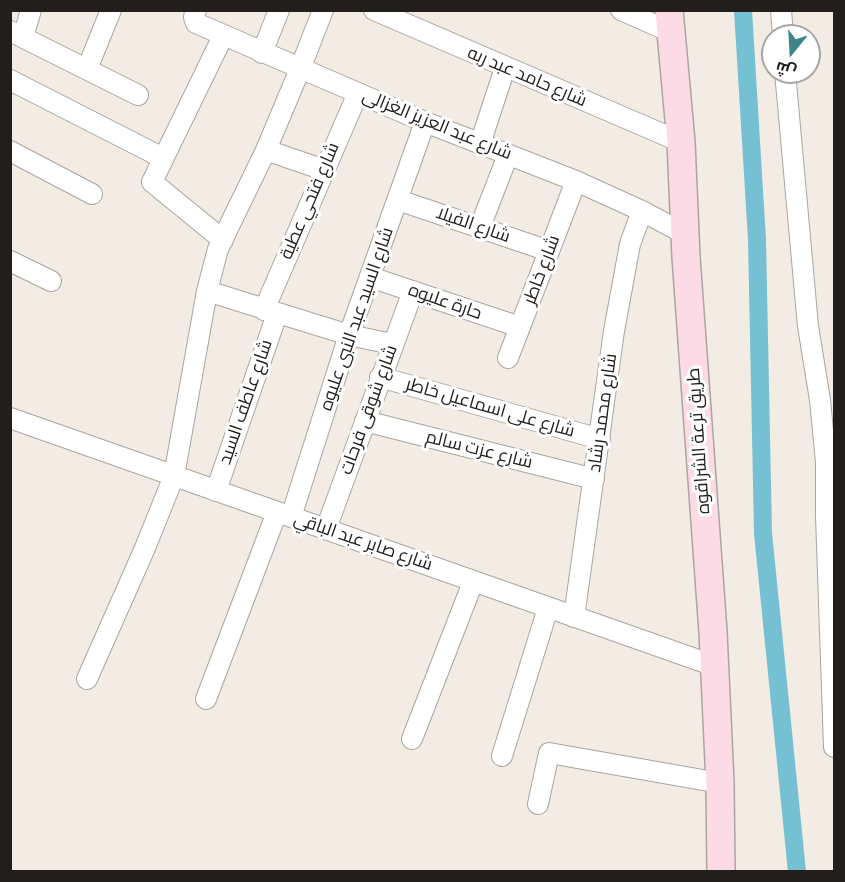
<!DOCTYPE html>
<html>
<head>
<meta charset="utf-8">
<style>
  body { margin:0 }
  #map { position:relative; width:845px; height:882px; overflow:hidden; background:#f2ece4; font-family:Bitter,Cairo,serif }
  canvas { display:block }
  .frame { position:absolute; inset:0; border:12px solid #211e1c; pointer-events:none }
  .north { position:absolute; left:761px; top:24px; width:60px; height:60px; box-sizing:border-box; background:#fff; border:2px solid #a6a5a4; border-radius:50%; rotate:198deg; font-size:16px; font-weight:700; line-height:24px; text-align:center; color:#211e1c }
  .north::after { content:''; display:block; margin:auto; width:21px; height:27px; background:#3d8589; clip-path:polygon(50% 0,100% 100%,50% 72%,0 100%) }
</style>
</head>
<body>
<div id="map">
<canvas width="845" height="882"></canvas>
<div class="frame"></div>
<div class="north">ش</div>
</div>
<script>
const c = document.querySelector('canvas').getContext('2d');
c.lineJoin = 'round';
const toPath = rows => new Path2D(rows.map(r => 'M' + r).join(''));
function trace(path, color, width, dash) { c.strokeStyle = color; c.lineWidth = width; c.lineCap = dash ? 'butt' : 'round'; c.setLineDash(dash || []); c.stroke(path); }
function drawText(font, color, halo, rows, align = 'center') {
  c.font = font + ' Bitter,Cairo,serif'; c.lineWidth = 6; c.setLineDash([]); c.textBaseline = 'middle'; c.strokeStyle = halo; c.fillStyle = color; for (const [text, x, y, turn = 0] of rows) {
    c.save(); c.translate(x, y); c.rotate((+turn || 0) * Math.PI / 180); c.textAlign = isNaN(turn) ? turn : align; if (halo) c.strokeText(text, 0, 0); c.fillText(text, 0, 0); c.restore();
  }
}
trace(toPath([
  [743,10,757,240,763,533,797,872]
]), '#76c0d3', 18);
const street = toPath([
  [196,10,194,17,196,23,425,122,576,181,642,211,685,234],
  [374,10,681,142],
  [621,10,671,32],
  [781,10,783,36],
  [10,31,138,95],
  [23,37,31,10],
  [262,53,279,10],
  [87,69,111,10],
  [785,72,808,326,820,400,826,462,826,516,834,747],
  [10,80,163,158],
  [480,144,505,68],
  [266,150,324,170],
  [10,151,92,194],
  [398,200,549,251],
  [480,227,508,155],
  [223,240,152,182,223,36],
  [10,261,51,281],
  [370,277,520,327],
  [207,291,349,335,392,344],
  [264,310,358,93],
  [508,358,576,181],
  [380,377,600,439],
  [10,418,715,666],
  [365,421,594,479],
  [216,491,277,314],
  [291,517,349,335,425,122],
  [326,529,413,291],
  [574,617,614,331,630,244,642,211],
  [87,679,145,548,174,476,207,291,218,249,266,150,300,69,323,10],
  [206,699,277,512],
  [412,739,473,582],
  [502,756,548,608],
  [538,804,549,753,720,783]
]);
const secondary = toPath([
  [669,10,681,142,686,257,713,632,720,783,721,872]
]);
trace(street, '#aba59e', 22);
trace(secondary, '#aba59e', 30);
trace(street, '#fff', 20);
trace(secondary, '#fddbe6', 27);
drawText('18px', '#211e1c', '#fff', [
  ["شارع حامد عبد ربه",527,77,23],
  ["شارع عبد العزيز الغزالى",437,125,22],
  ["شارع فتحي عطية",310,201,-67],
  ["شارع الفيلا",473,225,19],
  ["شارع خاطر",542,270,-69],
  ["حارة عليوه",445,302,19],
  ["شارع السيد عبد النبى عليوه",357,319,-71],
  ["شارع عاطف السيد",246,402,-71],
  ["شارع على اسماعيل خاطر",490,408,16],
  ["شارع شوقى فرحات",369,410,-70],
  ["شارع محمد رشاد",603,413,-82],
  ["طريق ترعة الشراقوه",699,441,-94],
  ["شارع عزت سالم",479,450,14],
  ["شارع صابر عبد الباقي",363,542,19]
]);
</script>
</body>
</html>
